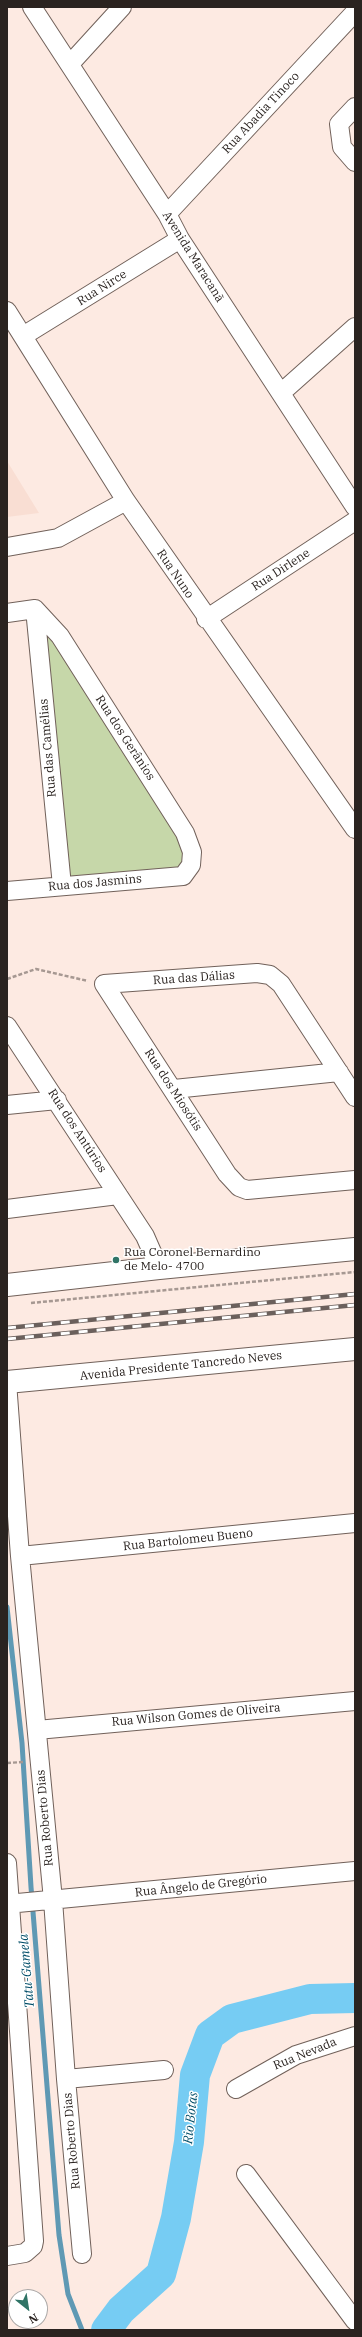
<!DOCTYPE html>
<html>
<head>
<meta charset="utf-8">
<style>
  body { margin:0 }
  #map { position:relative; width:362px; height:2337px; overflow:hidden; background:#fdeae2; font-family:"IBM Plex Serif",serif }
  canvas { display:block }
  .frame { position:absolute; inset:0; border:8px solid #2a2320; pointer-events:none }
  .north { position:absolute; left:8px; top:2289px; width:40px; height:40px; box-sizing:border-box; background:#fff; border:1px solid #aaa7a6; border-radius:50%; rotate:150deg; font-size:11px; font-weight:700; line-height:16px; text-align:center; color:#2a2320 }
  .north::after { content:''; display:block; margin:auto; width:14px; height:18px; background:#307466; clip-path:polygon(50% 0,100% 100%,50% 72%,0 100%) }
</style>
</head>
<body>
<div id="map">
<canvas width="362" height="2337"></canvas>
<div class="frame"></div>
<div class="north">N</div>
</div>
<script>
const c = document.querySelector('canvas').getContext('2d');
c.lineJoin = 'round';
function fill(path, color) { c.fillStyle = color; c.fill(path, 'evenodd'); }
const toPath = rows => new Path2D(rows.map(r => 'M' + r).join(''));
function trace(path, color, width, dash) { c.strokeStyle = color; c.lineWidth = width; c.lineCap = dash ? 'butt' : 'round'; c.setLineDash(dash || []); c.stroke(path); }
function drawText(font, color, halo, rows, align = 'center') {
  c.font = font + ' "IBM Plex Serif",serif'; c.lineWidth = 3; c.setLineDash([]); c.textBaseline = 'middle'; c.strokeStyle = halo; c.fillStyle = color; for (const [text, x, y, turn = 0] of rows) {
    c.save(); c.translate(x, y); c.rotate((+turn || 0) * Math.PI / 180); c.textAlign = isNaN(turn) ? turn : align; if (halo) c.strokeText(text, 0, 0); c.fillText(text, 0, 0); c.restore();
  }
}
fill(toPath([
  [7,461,39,513,7,517]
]), '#f9ded3');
fill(toPath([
  [42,615,186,851,183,876,65,883]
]), '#c6d7a9');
trace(toPath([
  [7,1607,22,1743,31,1887,59,2235,68,2294,82,2330]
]), '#5f99b4', 5);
trace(toPath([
  [106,2330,121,2310,161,2274,176,2218,189,2142,195,2075,210,2035,232,2019,310,1999,355,1998]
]), '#76ccf3', 30);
const street = toPath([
  [32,7,167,214,180,239,355,507],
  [70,64,122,7],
  [355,107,339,124,342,147,355,162],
  [167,214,355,12],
  [7,311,126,501,355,829],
  [23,336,180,239],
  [281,393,355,327],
  [7,547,58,538,126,501],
  [35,609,62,886],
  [7,613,35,609],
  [206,619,355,521],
  [7,891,183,876,191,865,192,852,185,833,60,636,35,609],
  [7,1026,145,1236,159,1268],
  [174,1089,339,1072],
  [355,1097,281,984,270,975,257,973,104,984,227,1174,239,1187,247,1190,355,1180],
  [7,1105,57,1100],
  [7,1209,118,1195],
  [7,1382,20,1556,53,1900,66,2079,82,2254],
  [20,1556,355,1523],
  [37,1730,355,1701],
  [7,1863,34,2241,33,2246,25,2253,7,2256],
  [7,1904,355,1871],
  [66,2079,164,2070],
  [236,2089,296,2055,355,2036],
  [246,2174,355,2321]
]);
const secondary = toPath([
  [7,1285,159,1268,355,1249],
  [7,1382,355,1349]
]);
trace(street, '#71615a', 20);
trace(secondary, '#71615a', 24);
trace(toPath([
  [7,979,36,969,88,981],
  [31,1303,355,1272],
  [7,1763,23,1762]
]), '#a69892', 2.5, [4, 2]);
trace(street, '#fff', 18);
trace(secondary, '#fff', 22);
const rail = toPath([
  [7,1328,355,1294],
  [7,1339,355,1305]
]);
trace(rail, '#6b605c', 4.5);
trace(rail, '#fff', 3, [9]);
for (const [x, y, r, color] of [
  [116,1260,4,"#307466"]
]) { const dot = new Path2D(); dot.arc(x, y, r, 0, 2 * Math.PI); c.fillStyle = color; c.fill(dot); trace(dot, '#fff', 1.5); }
drawText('12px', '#2a2320', '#fff', [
  ["Rua Abadia Tinoco",261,113,-47],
  ["Avenida Maracanã",193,257,58],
  ["Rua Nirce",102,288,-32],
  ["Rua Dirlene",281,570,-33],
  ["Rua Nuno",175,574,56],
  ["Rua dos Gerânios",125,738,57],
  ["Rua das Camélias",48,748,-95],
  ["Rua dos Jasmins",95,883,-5],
  ["Rua das Dálias",194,978,-4],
  ["Rua dos Miosótis",173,1090,57],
  ["Rua dos Antúrios",77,1131,57],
  ["Avenida Presidente Tancredo Neves",181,1366,-6],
  ["Rua Bartolomeu Bueno",188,1540,-6],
  ["Rua Wilson Gomes de Oliveira",196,1715,-5],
  ["Rua Roberto Dias",45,1818,-95],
  ["Rua Ângelo de Gregório",201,1886,-6],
  ["Rua Nevada",305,2054,-22],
  ["Rua Roberto Dias",72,2141,-95]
]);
drawText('12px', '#2a2320', '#fff', [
  ["Rua Coronel Bernardino",124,1253],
  ["de Melo- 4700",124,1267]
], 'left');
drawText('italic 13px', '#014d68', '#fff', [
  ["Tatu-Gamela",27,1971,-95],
  ["Rio Botas",191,2118,-84]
]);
</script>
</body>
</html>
